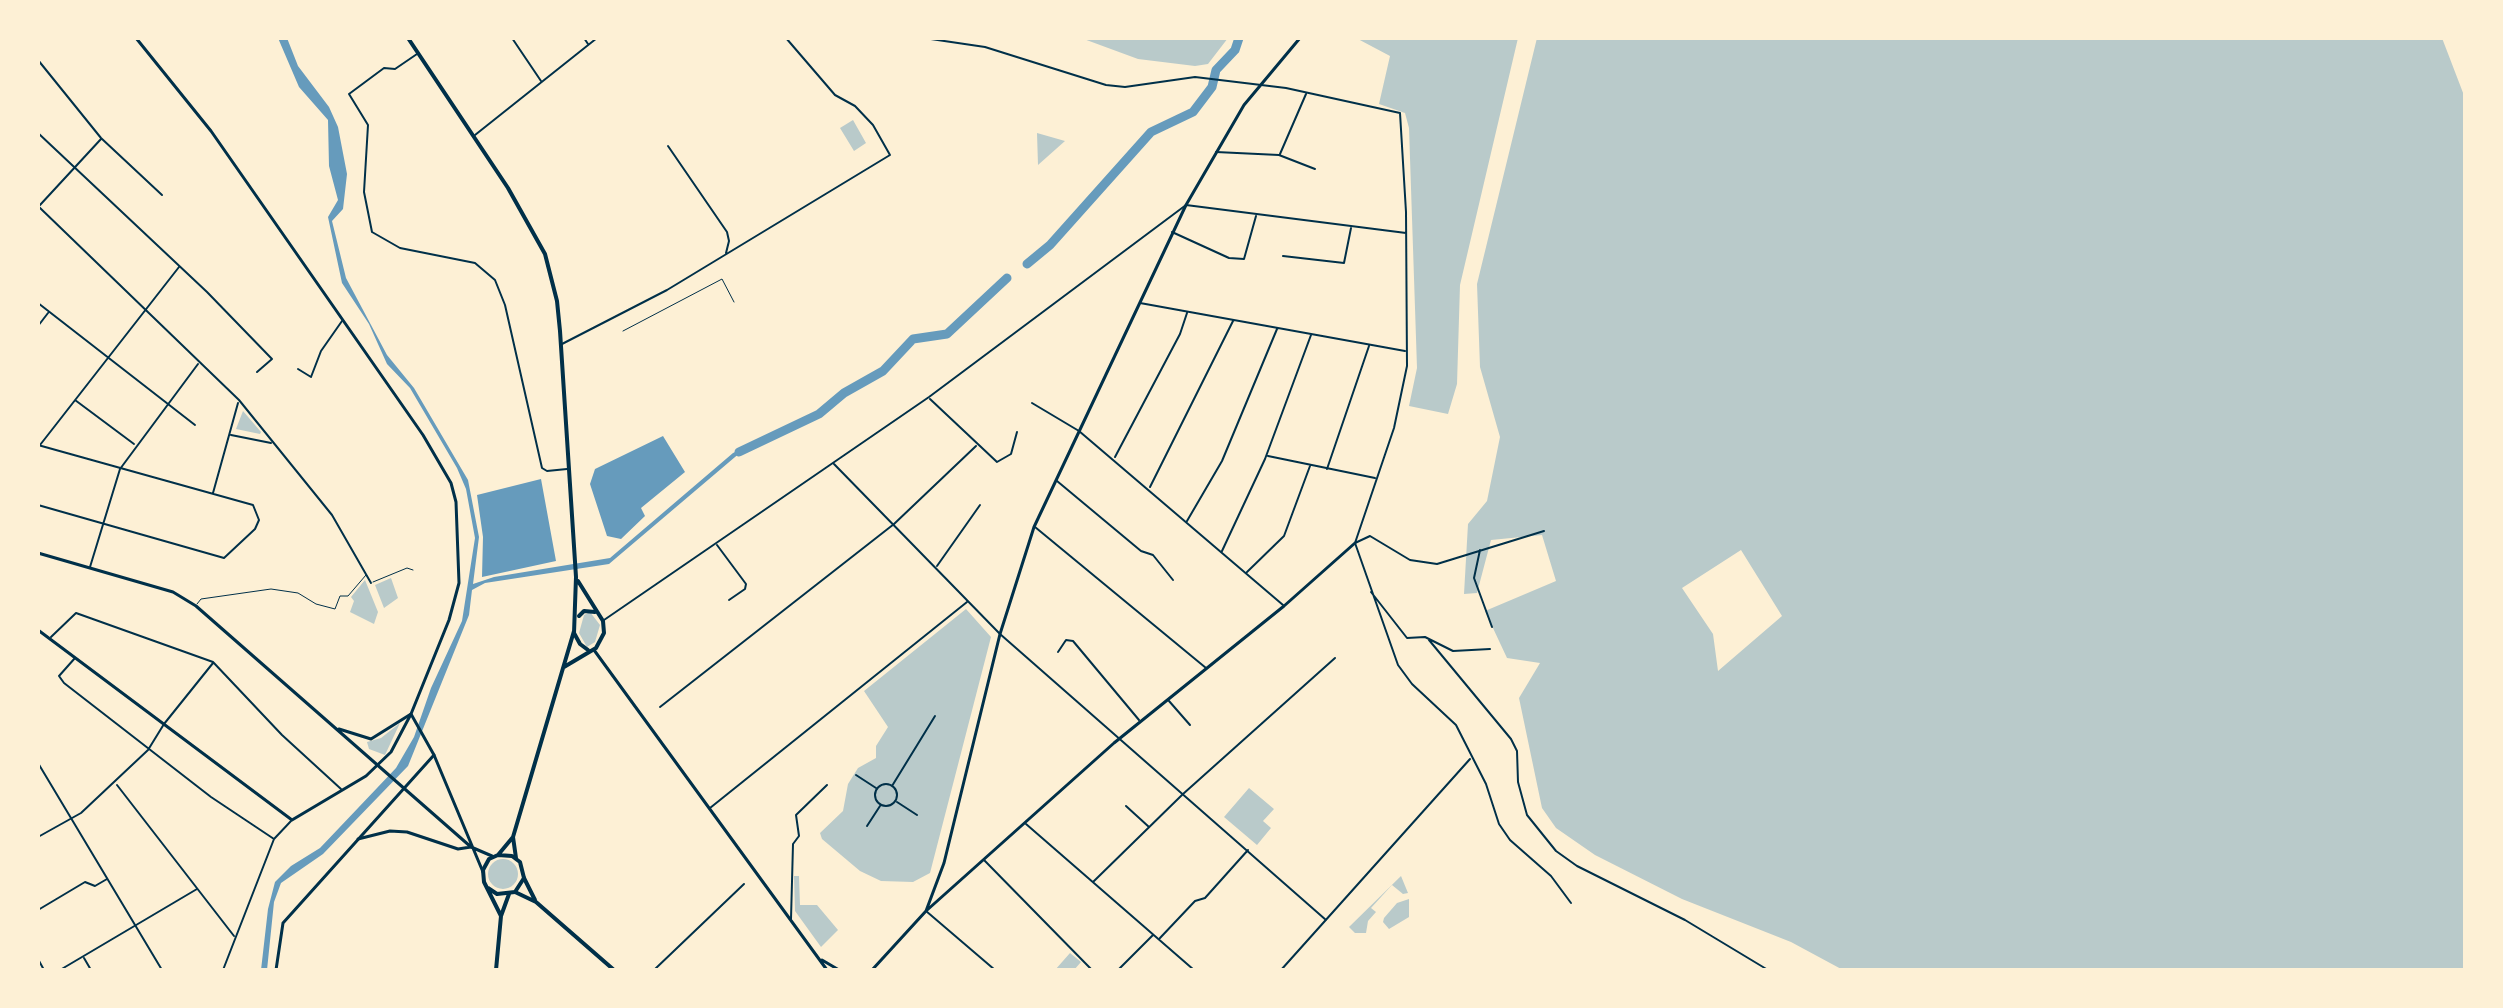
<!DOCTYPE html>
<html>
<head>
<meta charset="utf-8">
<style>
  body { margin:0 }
  #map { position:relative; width:2503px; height:1008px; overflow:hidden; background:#fdf0d5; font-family:"DM Sans",sans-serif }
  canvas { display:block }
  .frame { position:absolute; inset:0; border:40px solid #fdf0d5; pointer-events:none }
</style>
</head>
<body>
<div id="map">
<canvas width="2503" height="1008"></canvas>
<div class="frame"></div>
</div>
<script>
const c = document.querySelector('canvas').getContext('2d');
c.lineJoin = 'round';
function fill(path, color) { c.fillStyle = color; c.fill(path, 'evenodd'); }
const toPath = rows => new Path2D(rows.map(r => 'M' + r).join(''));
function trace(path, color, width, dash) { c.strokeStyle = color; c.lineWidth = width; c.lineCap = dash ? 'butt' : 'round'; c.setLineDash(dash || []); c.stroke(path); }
fill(toPath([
  [1081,38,1228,38,1208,64,1195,66,1138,59],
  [1356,38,1518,38,1460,285,1457,384,1448,414,1409,406,1417,368,1409,128,1405,113,1379,104,1390,56],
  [1537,38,2442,38,2465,98,2465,970,1843,970,1791,942,1682,899,1595,855,1556,828,1542,808,1519,698,1540,663,1507,658,1485,611,1556,581,1542,535,1491,540,1477,593,1464,594,1468,524,1487,501,1500,437,1480,367,1477,284],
  [1741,550,1782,616,1718,671,1713,634,1682,588],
  [853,120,866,143,854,151,840,128],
  [1037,133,1065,141,1038,165],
  [243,411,261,432,260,434,236,429],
  [391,578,398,598,384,608,375,585],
  [365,580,378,612,374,624,350,612,354,601,351,597],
  [966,609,991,637,930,873,913,882,881,881,860,871,822,839,820,833,843,811,848,784,858,768,876,758,876,746,888,727,864,691],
  [590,612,600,625,595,642,587,647,579,633,584,615],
  [400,723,385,755,369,749,367,742,381,738],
  [1249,788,1274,809,1263,821,1271,828,1257,845,1224,817],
  '488 874a15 15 0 1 1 30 0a15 15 0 1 1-30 0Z',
  [794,876,799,876,800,905,817,905,838,930,821,947,795,911],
  [1401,876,1408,893,1403,894,1392,885,1371,908,1376,912,1368,921,1366,933,1355,933,1349,927],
  [1409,899,1409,917,1389,929,1383,922,1384,918,1397,903],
  [1070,953,1081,962,1074,970,1055,970]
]), '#b9caca');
fill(toPath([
  [278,38,287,38,298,66,329,107,338,127,347,174,343,209,332,221,346,278,387,355,414,388,468,480,479,537,473,584,494,577,610,558,733,453,748,446,609,564,485,583,472,590,469,615,408,766,323,854,281,883,274,902,267,970,261,970,268,909,275,882,291,866,320,848,396,768,414,737,431,688,462,621,475,538,466,489,457,468,410,388,387,364,369,324,342,283,328,217,338,200,329,166,328,120,299,87],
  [663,436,685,472,641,508,645,516,621,539,607,536,590,484,595,469],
  [541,479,556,561,482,577,483,537,477,495]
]), '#669bbc');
trace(toPath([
  [1027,264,1050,245,1151,132,1193,112,1212,87,1216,70,1235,50,1239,38],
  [739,452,819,414,844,393,883,371,913,339,947,334,1007,278]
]), '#669bbc', 9);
trace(toPath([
  [623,331,722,279,734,302],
  [373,582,407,568,413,570],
  [197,604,201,599,271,589,298,593,316,604,335,609,340,596,348,596,366,575]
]), '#003049', 1);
trace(toPath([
  [856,775,876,788],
  '875 795a11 11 0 1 1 22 0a11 11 0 1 1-22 0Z',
  [892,786,935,716],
  [897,802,917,815],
  [867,826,880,806]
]), '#003049', 2);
trace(toPath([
  [512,38,541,81],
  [584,38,588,44],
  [924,38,985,47,1106,85,1125,87,1195,77,1286,88,1400,113,1406,212,1407,366,1394,428,1355,543,1398,665,1412,684,1456,725,1486,784,1499,824,1510,840,1551,876,1571,903],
  [417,54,395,69,384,68,349,94,368,125,364,192,372,232,400,248,475,263,495,280,505,305,542,468,547,471,567,469],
  [38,60,101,138,162,195],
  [38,133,207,292,272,359,257,372],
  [475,135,597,38],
  [668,146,727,232,729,241,726,253],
  [1216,152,1279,155,1315,169],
  [1280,154,1306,94],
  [40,205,101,139],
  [38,206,239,400,332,515,371,583],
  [1172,232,1229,258,1244,259,1256,216],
  [1283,256,1344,263,1351,228],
  [38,303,195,425],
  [1140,303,1405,351],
  [38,326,48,313],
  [562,344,667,290,890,155,873,125,855,106,835,95,786,38],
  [298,369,311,377,321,351,342,321],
  [930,399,997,462,1011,454,1017,432],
  [75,400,134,444],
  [1032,403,1079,431,1283,605],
  [231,435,271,443],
  [38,445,253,505,259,520,255,529,224,558,38,505],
  [40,445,179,267],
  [1268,456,1375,478],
  [1115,457,1180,334,1187,313],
  [834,464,1000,634,1326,920],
  [1327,469,1369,346],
  [1057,481,1141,551,1153,555,1173,580],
  [1150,487,1233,321],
  [213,493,238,403],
  [1187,521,1222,461,1277,329],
  [1035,527,1206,668],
  [1355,543,1370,536,1410,560,1437,564,1544,531],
  [717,545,746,584,745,589,729,600],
  [1480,550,1474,578,1492,627],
  [1222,551,1265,459,1311,335],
  [937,566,980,505],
  [90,567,120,469,198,364],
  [1247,572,1284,536,1310,466],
  [1371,592,1407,638,1425,637,1453,651,1490,649],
  [604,620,929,397,1186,205,1406,233],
  [51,637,76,613,213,662,282,735,341,789],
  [1429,640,1511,739,1517,751,1518,782,1527,815,1556,851,1577,866,1685,920,1768,970],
  [1058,652,1066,640,1073,641,1139,720],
  [75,658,59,676,64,683,211,797,274,839],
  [1169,701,1190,725],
  [660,707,894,524,976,446],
  [38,763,162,970],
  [117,785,234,936],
  [1126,806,1149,827],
  [710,808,967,602],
  [1026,824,1194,970],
  [38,837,81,813,148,750,164,724,213,663],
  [984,860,1092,970],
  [1093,882,1183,794,1335,658],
  [38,910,85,882,95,886,107,879],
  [926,911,995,970],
  [791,919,793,844,799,836,796,815,827,785],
  [1160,938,1195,901,1205,898,1248,850],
  [84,958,91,970],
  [38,959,44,970],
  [60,970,197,889],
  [223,970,274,839,291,821],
  [654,970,744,884],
  [1118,970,1153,935],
  [1281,970,1470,759]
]), '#003049', 2);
trace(toPath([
  [38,630,292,820,366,776,391,752,411,714,449,620,459,583,456,502,451,483,423,435,211,131,136,38],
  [594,650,827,970],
  [926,911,944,863,1000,634,1034,527,1186,205,1244,105,1300,38],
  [822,960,839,970],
  [276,970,283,923,434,755,411,714],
  [872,970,926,911,1114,743,1284,606,1355,543]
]), '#003049', 3);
trace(toPath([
  [38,553,173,592,196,606,471,847,492,856],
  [339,729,371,739,411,714],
  [434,755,483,872],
  [358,839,390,831,407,832,458,849,471,847]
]), '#003049', 3);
trace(toPath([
  [524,878,535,900],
  [515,892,536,902,614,970]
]), '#003049', 4);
trace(toPath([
  [408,38,508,188,545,254,557,301,560,331,576,577,574,633,580,644,588,650],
  [579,616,584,611,595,612],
  [564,667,596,648,604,633,603,621,578,581],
  [513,837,516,858],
  [498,855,513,837,574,631],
  [488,888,497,894,515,892,524,878,520,862,512,856,498,855,489,859,483,870,484,882,501,916],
  [496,970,501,916,509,894]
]), '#003049', 4);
</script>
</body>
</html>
